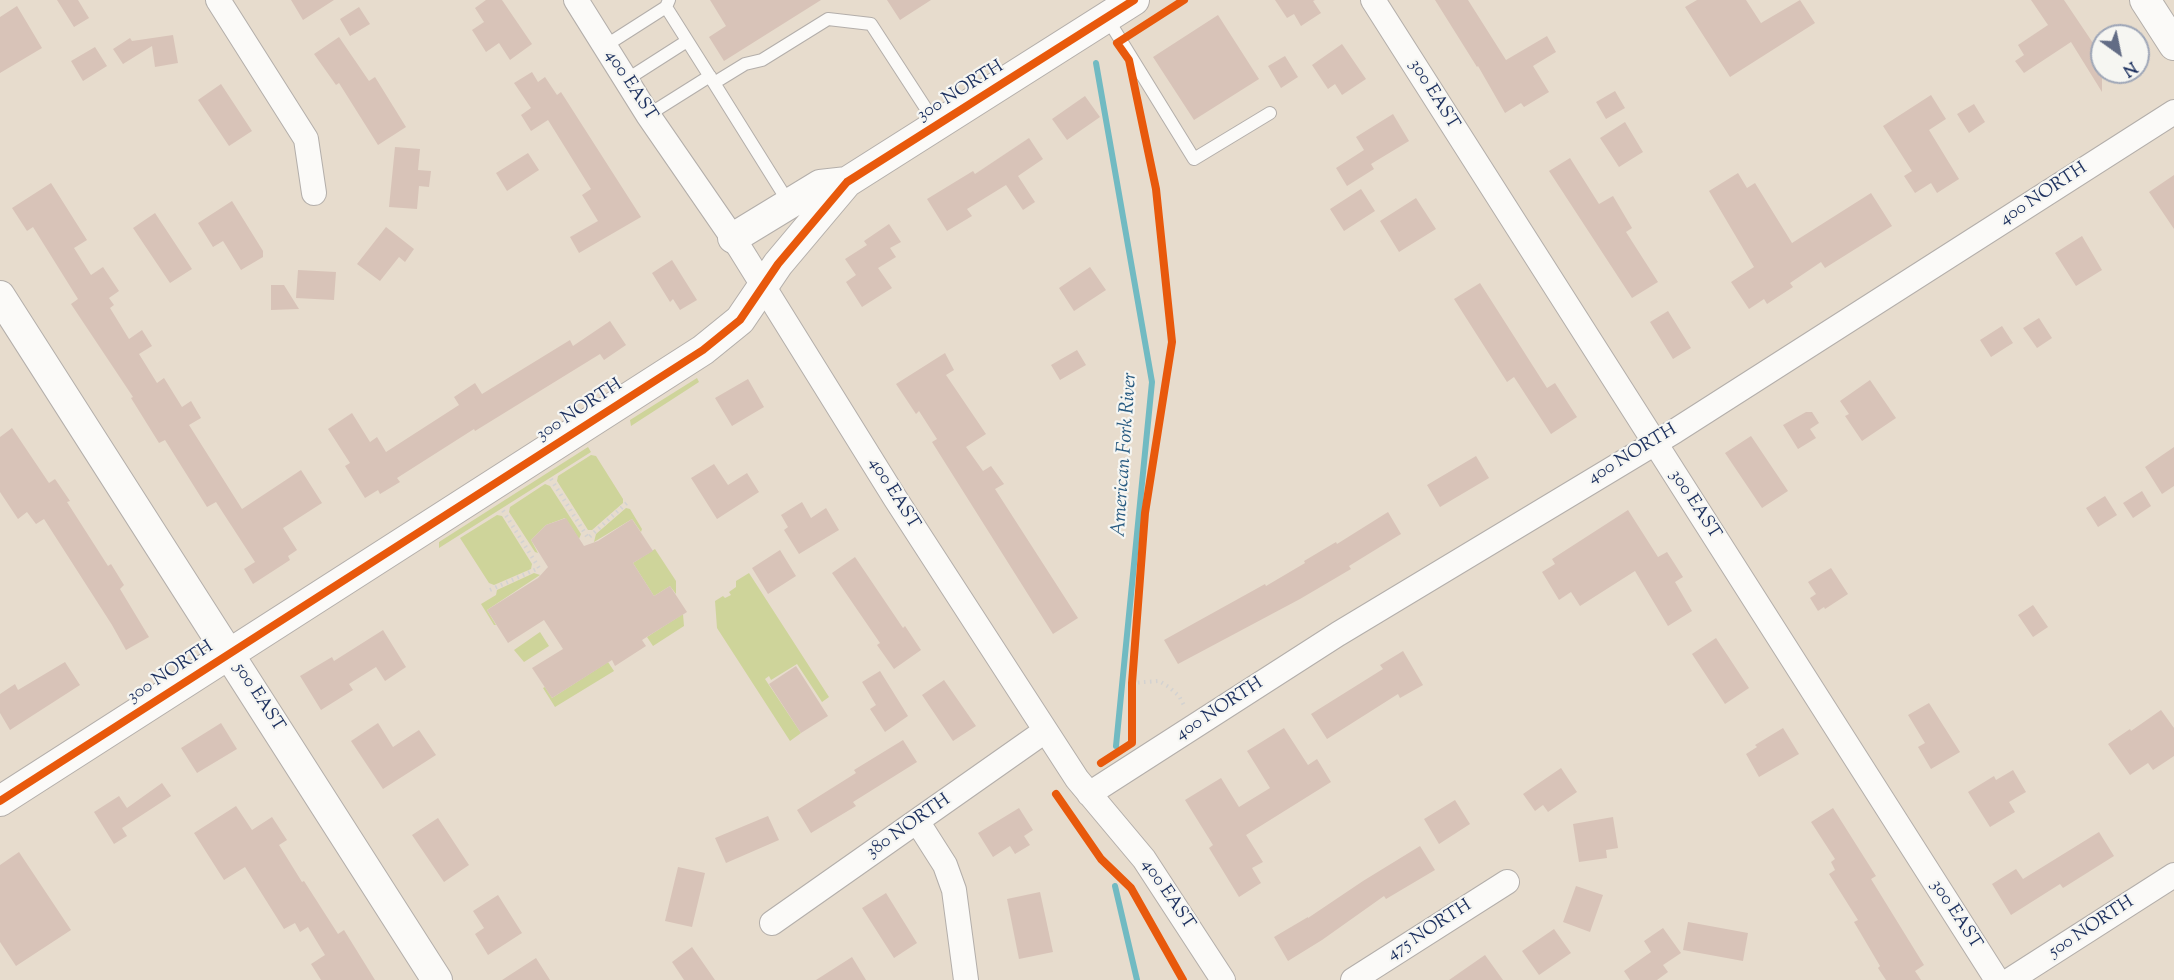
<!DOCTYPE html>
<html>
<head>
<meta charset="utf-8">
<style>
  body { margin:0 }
  #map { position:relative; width:2174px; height:980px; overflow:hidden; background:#e7dccd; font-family:"Sorts Mill Goudy",serif }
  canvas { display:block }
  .north { position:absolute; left:2090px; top:24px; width:60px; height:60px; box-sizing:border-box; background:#f6f6f2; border:2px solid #9ea6b7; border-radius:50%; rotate:147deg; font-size:16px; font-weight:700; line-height:24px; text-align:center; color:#1b2f5e }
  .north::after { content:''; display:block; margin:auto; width:21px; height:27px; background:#626c85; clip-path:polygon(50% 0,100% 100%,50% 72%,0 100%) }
</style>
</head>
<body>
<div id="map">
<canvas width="2174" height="980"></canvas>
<div class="north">N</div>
</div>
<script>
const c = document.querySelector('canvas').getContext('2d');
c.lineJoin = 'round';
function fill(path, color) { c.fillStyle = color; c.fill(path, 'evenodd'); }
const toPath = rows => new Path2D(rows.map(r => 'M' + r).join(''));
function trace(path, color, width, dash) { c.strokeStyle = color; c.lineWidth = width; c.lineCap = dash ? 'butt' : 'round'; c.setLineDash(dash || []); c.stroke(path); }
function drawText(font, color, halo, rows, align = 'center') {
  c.font = font + ' "Sorts Mill Goudy",serif'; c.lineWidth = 4.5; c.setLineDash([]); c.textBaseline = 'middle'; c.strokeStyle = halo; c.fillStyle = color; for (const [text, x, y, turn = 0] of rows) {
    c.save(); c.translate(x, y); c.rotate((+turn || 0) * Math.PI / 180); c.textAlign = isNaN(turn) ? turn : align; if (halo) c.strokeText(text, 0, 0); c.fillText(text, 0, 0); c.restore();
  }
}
fill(toPath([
  [697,378,699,382,631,426,630,420],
  [588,447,591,452,439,548,439,542],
  [591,455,596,456,623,499,623,503,592,530,588,530,557,481,558,476],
  [545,484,550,486,581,534,579,539,565,518,546,525,531,540,538,553,535,552,509,512,510,507],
  [626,508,630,509,642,529,641,532,632,519,594,542,596,534],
  [497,515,502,516,532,564,531,569,494,585,489,583,460,538],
  [655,549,676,581,676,594,670,586,654,596,633,563],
  [534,573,540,575,487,610,496,625,494,625,481,604,496,595,497,590],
  [749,573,829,697,822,702,797,664,771,680,769,676,765,679,801,733,790,741,717,628,715,601,723,596,725,598,731,595,729,592,736,587,736,581],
  [683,614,684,626,653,646,647,637],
  [540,632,549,646,524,662,514,650],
  [608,662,614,671,555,707,543,688,545,687,552,698]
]), '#ced49a');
trace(toPath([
  [1096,63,1152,382,1116,746],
  [1115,886,1137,980]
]), '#71bac2', 6);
fill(toPath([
  [57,0,78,0,89,18,74,27],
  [291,0,334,0,303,20],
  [486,0,502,0,532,44,510,60,499,43,486,52,472,30,484,22,475,8],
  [710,0,821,0,724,61,709,37,726,26],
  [887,0,931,0,900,20],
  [1275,0,1315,0,1313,1,1321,13,1301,26,1294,14,1287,18],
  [1435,0,1468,0,1506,60,1547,36,1556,52,1533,66,1549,92,1524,107,1521,103,1505,113,1478,66,1477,67],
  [1697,0,1746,0,1761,23,1800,0,1815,23,1730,77,1685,7],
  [2031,0,2064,0,2095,46,2102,42,2102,92,2071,42,2024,73,2015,61,2024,55,2018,45,2048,25],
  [17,6,42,48,0,73,0,17],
  [359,7,370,24,350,36,340,19],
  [1218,15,1259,79,1194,120,1153,57],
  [173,35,178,63,155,67,152,46,123,64,113,49,130,38,132,41],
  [339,37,369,81,375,77,406,127,378,145,339,83,336,85,314,54],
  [1342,44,1366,79,1342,95,1335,84,1328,89,1312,65],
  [95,47,107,66,83,81,71,61],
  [1285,56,1298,77,1281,88,1268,66],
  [532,72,538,82,545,77,557,95,561,92,641,217,579,253,570,237,598,221,582,195,591,189,548,120,531,131,521,115,531,108,514,83],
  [221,84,252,131,229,146,198,100],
  [1615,91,1625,108,1606,119,1596,102],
  [1931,95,1946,119,1929,130,1959,179,1937,193,1931,183,1915,193,1904,176,1912,171,1883,126],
  [1085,96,1100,117,1067,140,1052,119],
  [1974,104,1985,122,1969,133,1957,114],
  [1393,114,1409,141,1371,164,1374,169,1347,186,1336,168,1364,150,1356,137],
  [1625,122,1643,152,1619,167,1600,138],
  [1029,138,1043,159,1018,176,1035,202,1023,210,1006,185,967,209,972,216,947,231,927,199,973,171,975,174],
  [395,147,420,149,418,170,431,171,429,187,419,186,417,209,389,207],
  [528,153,539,170,507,191,496,173],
  [1570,158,1599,204,1613,196,1632,228,1626,232,1658,282,1632,298,1549,171],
  [1738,173,1747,188,1755,183,1792,243,1871,193,1892,226,1825,268,1821,262,1790,283,1793,287,1767,304,1764,299,1749,309,1731,282,1754,267,1709,191],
  [2174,175,2174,229,2149,192],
  [51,183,87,240,74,248,91,275,103,267,119,291,109,298,114,305,110,308,129,339,142,330,152,346,139,354,157,383,164,378,182,407,191,401,201,418,189,425,242,509,301,470,322,503,283,528,297,550,288,556,290,560,253,584,244,569,255,562,216,502,207,507,165,440,159,443,131,398,133,397,71,304,78,299,33,227,27,231,12,208],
  [1361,189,1375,211,1344,231,1330,209],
  [1416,198,1436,229,1399,252,1380,221],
  [232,201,263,251,263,257,241,270,223,241,213,247,198,223],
  [155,213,192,269,170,283,133,228],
  [889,224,901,242,890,248,896,257,878,268,892,288,862,307,846,282,856,275,845,259,867,245,864,241],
  [386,227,414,249,405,262,399,257,380,281,357,264],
  [2082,236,2102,270,2076,286,2055,253],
  [672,260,697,300,680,310,673,299,670,302,652,273],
  [1090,267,1106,290,1074,311,1059,288],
  [298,270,336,272,334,300,296,298],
  [1480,283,1547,388,1555,383,1577,417,1551,434,1514,377,1507,382,1454,299],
  [271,285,284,285,299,309,271,310],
  [1668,311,1691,348,1673,359,1650,322],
  [2039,318,2052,338,2037,348,2023,328],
  [610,321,626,345,604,360,600,354,475,431,474,429,397,478,400,482,380,494,378,490,365,498,345,466,350,463,328,429,352,413,370,442,377,437,386,452,459,405,454,397,475,383,482,394,570,340,573,346],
  [2002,326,2013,343,1991,357,1980,340],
  [1077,350,1086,365,1060,380,1051,365],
  [945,353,954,370,946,375,986,434,966,447,983,471,991,466,1004,484,995,489,1078,618,1053,634,932,442,937,439,919,411,916,414,896,384],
  [748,379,764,407,732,426,715,398],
  [1870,380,1896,418,1862,441,1845,416,1849,414,1840,401],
  [1806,412,1812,412,1819,423,1810,429,1816,438,1798,449,1783,425],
  [12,428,49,483,55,479,70,501,67,502,108,566,111,564,124,585,120,589,149,637,126,650,112,625,44,519,36,524,27,512,18,519,0,492,0,437],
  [1751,436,1788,491,1762,508,1725,453],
  [2174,447,2174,486,2162,494,2145,467],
  [1476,456,1489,478,1440,507,1427,485],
  [714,464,728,485,747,473,759,492,717,519,691,478],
  [2142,491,2151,506,2133,518,2123,503],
  [2105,496,2117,515,2098,527,2086,508],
  [802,502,811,518,826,508,839,530,799,554,784,530,788,527,781,515],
  [1628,510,1658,557,1667,552,1683,577,1675,582,1692,611,1668,626,1635,571,1580,606,1571,592,1559,600,1542,572,1555,564,1552,559],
  [1388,512,1401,534,1349,566,1351,569,1300,599,1178,664,1164,640,1265,584,1266,586,1305,563,1304,561,1336,542,1337,544],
  [566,518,584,546,598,541,632,519,653,551,633,563,654,596,670,586,687,612,642,640,646,646,615,666,612,660,552,698,532,668,563,649,544,620,508,643,487,610,538,578,548,567,531,540,546,525],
  [780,550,796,576,768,594,752,568],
  [855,557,903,628,905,626,921,650,894,669,877,645,880,643,832,573],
  [1831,568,1848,594,1825,609,1824,607,1818,611,1810,598,1816,594,1808,582],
  [2033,605,2048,627,2033,637,2018,615],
  [383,630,406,667,385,681,376,667,349,684,353,690,321,710,300,676,332,657,334,661],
  [1716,638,1749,688,1725,704,1692,654],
  [1403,651,1423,685,1400,698,1398,694,1327,739,1311,714,1383,669,1380,665],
  [65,662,80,685,10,730,0,713,0,694,15,684,18,690],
  [796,666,828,716,801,733,769,684],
  [880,671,908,716,885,732,870,709,876,705,862,682],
  [944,680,976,726,953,741,922,695],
  [1929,703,1960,752,1931,769,1918,747,1925,743,1908,715],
  [2161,710,2174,728,2174,756,2153,770,2148,763,2130,775,2108,744,2130,729,2131,731],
  [221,723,237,749,197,773,181,748],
  [378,723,393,747,419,730,436,755,383,789,351,741],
  [1284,728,1308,765,1317,759,1331,782,1246,835,1263,862,1252,868,1261,883,1239,897,1209,848,1213,845,1185,800,1221,778,1239,807,1270,788,1247,751],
  [1783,728,1799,754,1759,777,1746,754,1757,747,1755,745],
  [903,740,917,762,853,802,856,806,811,833,797,810,856,773,854,770],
  [1561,768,1577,792,1548,812,1543,805,1535,811,1523,794],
  [2013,770,2026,792,2009,802,2015,812,1990,827,1968,792,1994,776,1996,780],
  [162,783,171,796,122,828,127,836,114,844,94,812,119,796,127,808],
  [1455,800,1470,824,1439,844,1424,819],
  [236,806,252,830,272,817,287,840,279,845,302,882,304,881,338,934,344,930,375,980,321,980,311,964,325,955,308,927,300,932,295,923,284,929,245,867,224,880,194,833],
  [1019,808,1033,830,1024,836,1030,845,1015,854,1010,846,993,857,978,833],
  [1833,808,1876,876,1871,879,1924,965,1915,971,1921,980,1886,980,1878,968,1880,966,1854,922,1858,920,1829,874,1835,870,1831,862,1835,859,1811,822],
  [768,816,779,840,726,863,715,838],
  [1613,817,1618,848,1606,850,1607,858,1579,862,1573,824],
  [438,818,469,865,444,882,412,835],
  [2099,832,2114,856,2063,888,2060,884,2011,915,1992,884,2016,869,2023,879],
  [1420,846,1435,870,1386,899,1384,896,1322,940,1288,961,1274,937,1308,917,1308,918,1363,881],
  [19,852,71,930,16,966,0,942,0,865],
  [678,867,705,873,692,927,665,921],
  [1576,886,1603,895,1590,932,1563,922],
  [1040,892,1053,952,1019,959,1007,899],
  [886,893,917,943,894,958,862,908],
  [498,895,522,933,488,955,475,934,484,928,473,911],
  [1688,922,1748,933,1743,961,1683,950],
  [1663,928,1681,953,1663,965,1668,972,1657,980,1630,980,1624,971,1651,952,1644,941],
  [1554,929,1571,953,1539,975,1522,951],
  [692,947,715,980,684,980,672,962],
  [1485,955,1503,980,1449,980],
  [852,957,866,980,816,980],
  [536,958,550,980,502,980]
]), '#d8c3b8');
const service = toPath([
  [669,0,666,7,714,83,745,64,762,60,828,19,871,24,936,124],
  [1107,18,1194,159,1270,113],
  [605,46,666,7],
  [626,80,687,41],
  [714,83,789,203],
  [648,115,710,76]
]);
const minor = toPath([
  [218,0,306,139,314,193],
  [576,0,648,115,739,247,895,498,1077,779,1144,859,1223,980],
  [1373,0,1997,980],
  [1089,794,1338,634,1675,431,2174,112],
  [917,821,945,865,954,890,966,980],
  [772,923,1045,731],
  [1353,980,1507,882],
  [2010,980,2174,875]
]);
const tertiary = toPath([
  [2145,0,2174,45],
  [733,238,820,185,847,182],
  [0,296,437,980],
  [0,801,703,350,740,320,778,264,847,182,1134,0]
]);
trace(service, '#b3aeaa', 14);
trace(minor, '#b3aeaa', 26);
trace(tertiary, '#b3aeaa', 32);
trace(toPath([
  [551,479,588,538,628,502],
  [490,590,539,568,502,509],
  [1132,683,1159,681,1169,687,1179,696,1185,707]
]), '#d3d2d1', 4, [1.5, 4.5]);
trace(service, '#fbfaf8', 12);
trace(minor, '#fbfaf8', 24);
trace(tertiary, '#fbfaf8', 30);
trace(toPath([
  [1101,763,1132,743,1132,683,1145,513,1172,342,1156,189,1129,60,1117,43,1184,0],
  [1056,794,1101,859,1131,888,1183,980],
  [0,801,703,350,740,320,778,264,847,182,1134,0]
]), '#e8590c', 8);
drawText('18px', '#1b2f5e', '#f6f6f2', [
  ["400 EAST",630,86,57],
  ["300 NORTH",961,92,-32],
  ["300 EAST",1433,95,58],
  ["400 NORTH",2044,195,-33],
  ["300 NORTH",580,411,-33],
  ["400 NORTH",1633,455,-31],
  ["400 EAST",893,494,58],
  ["300 EAST",1694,505,57],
  ["300 NORTH",171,673,-33],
  ["500 EAST",258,698,57],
  ["400 NORTH",1220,710,-33],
  ["380 NORTH",909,827,-35],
  ["400 EAST",1167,895,56],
  ["300 EAST",1955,915,57],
  ["500 NORTH",2092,928,-33],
  ["475 NORTH",1430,931,-33]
]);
drawText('italic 20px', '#275a80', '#f6f6f2', [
  ["American Fork River",1126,455,-86]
]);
</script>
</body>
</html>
